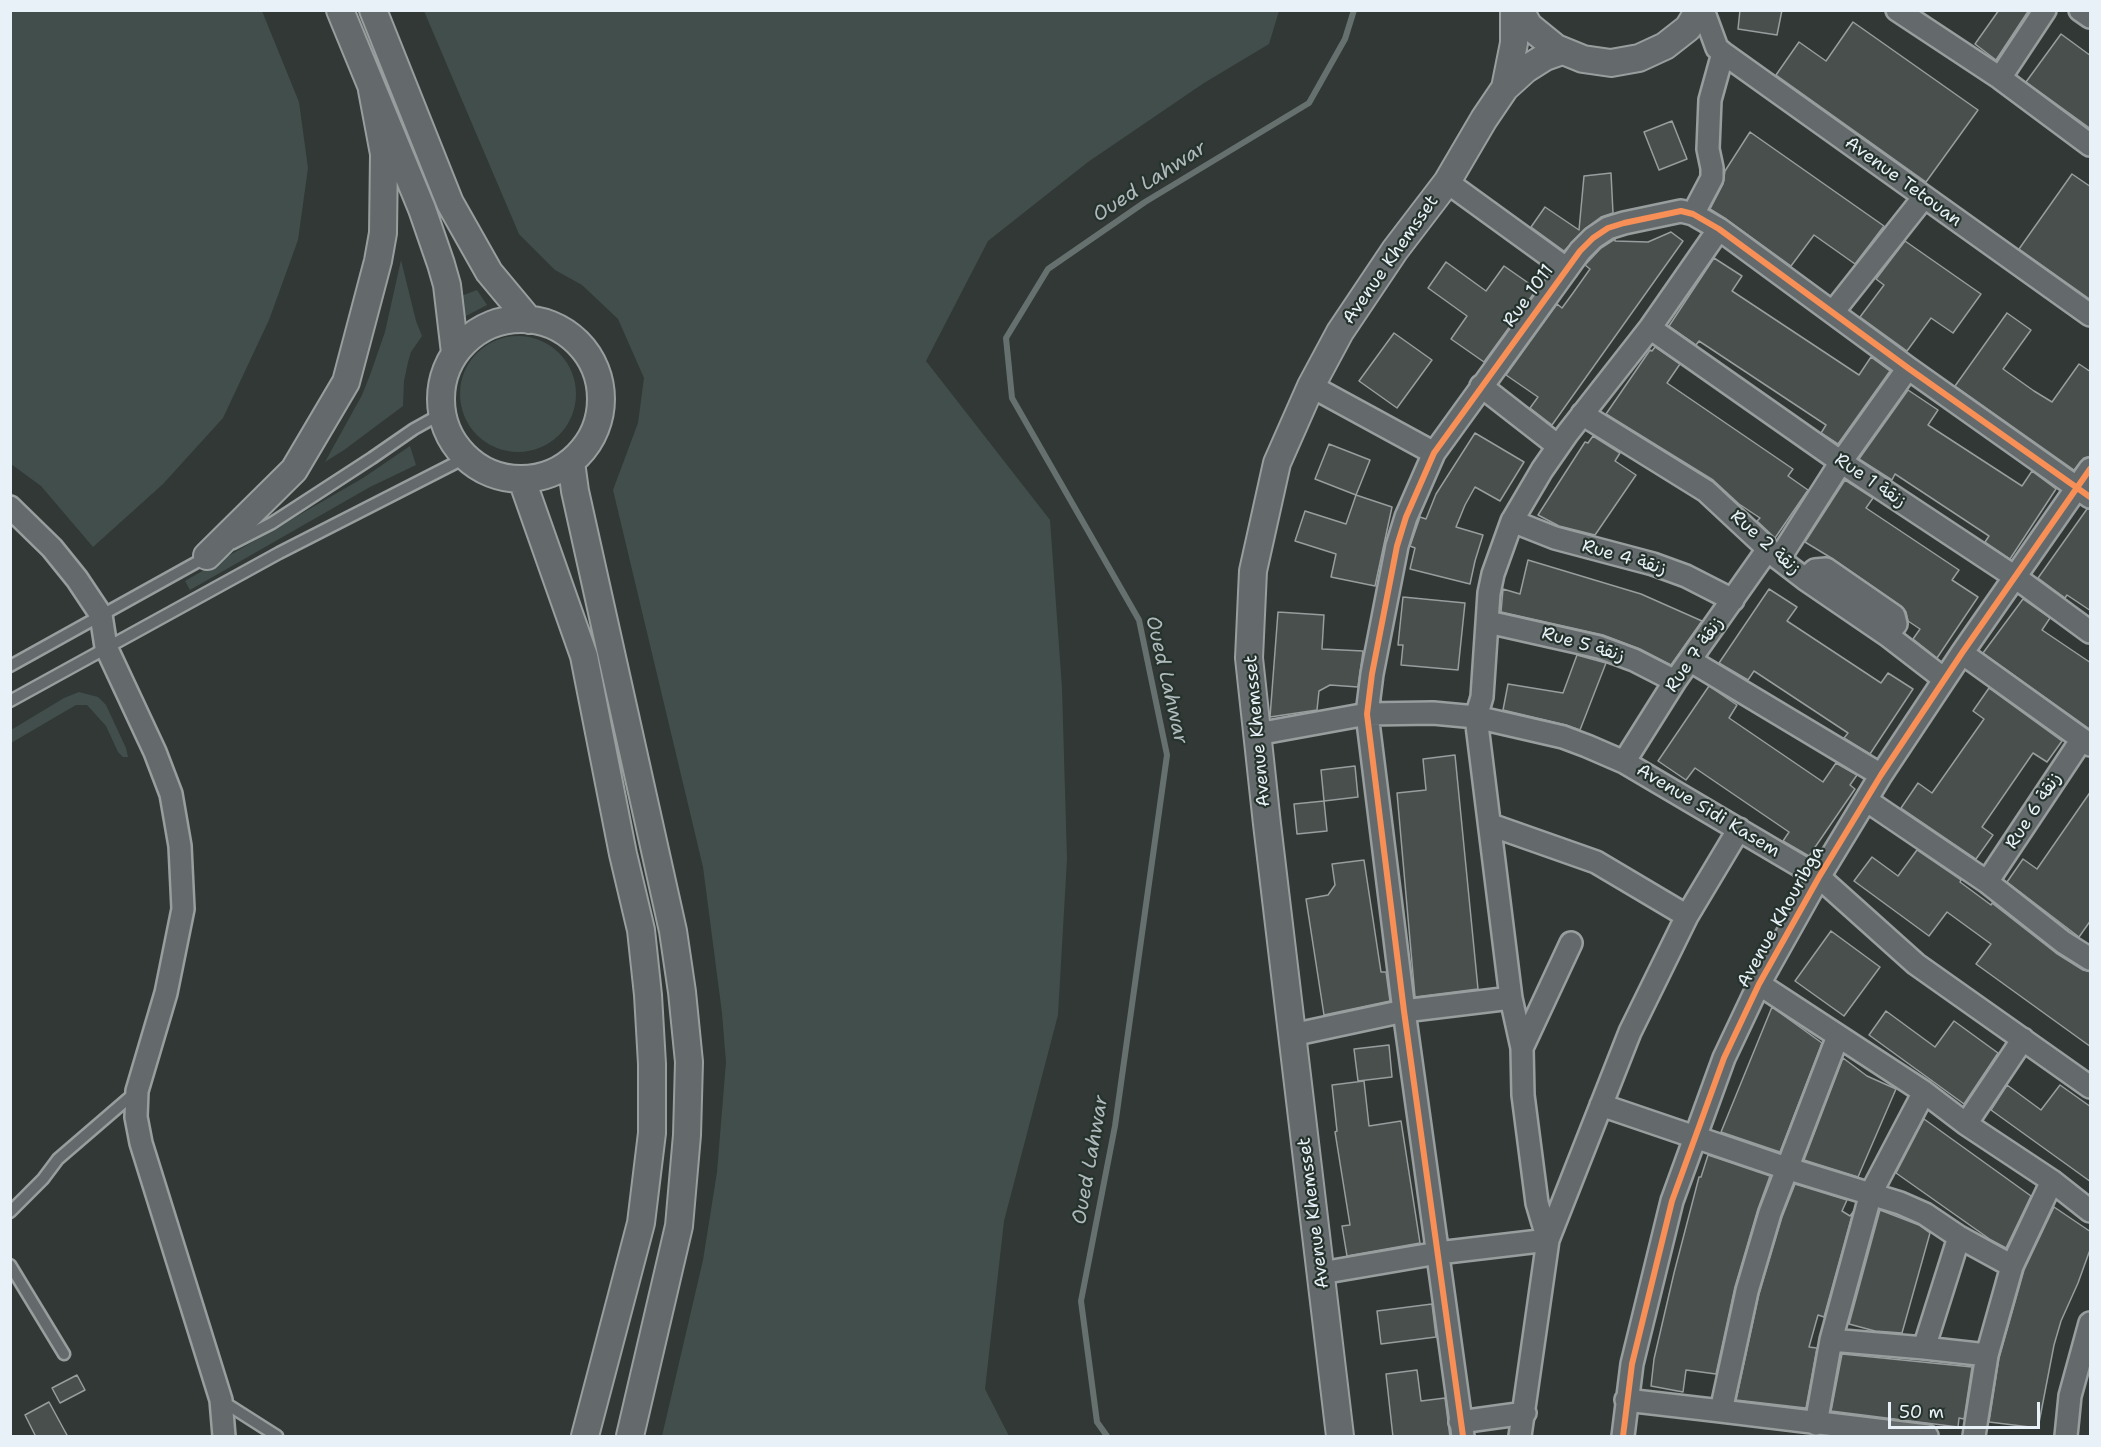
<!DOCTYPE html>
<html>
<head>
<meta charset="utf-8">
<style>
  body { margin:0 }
  #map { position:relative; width:2101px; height:1447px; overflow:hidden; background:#313835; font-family:"Shantell Sans",sans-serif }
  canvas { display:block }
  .frame { position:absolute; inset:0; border:12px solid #e8f1f8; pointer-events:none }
  .scale { position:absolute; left:1888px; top:1402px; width:152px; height:27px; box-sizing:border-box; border:3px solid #e8f1f8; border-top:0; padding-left:8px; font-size:18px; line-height:21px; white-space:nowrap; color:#e8f1f8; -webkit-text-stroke:4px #26332d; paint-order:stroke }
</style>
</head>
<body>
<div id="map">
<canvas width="2101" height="1447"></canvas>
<div class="frame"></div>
<div class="scale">50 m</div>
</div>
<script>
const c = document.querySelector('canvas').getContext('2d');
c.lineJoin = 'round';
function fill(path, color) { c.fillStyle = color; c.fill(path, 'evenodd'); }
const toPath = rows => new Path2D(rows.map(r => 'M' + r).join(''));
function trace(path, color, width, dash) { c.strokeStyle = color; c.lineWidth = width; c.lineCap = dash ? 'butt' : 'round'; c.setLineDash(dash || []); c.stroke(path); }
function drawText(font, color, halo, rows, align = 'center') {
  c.font = font + ' "Shantell Sans","Playpen Sans Arabic",sans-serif'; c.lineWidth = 4.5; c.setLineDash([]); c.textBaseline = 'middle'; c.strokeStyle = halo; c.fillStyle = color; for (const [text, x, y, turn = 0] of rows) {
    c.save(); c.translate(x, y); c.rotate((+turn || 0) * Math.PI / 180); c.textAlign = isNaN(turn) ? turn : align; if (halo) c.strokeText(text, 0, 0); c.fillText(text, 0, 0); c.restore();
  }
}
fill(toPath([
  [11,10,262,11,299,102,308,168,298,240,269,320,223,418,163,484,93,547,41,486,11,464],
  [424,11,1279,11,1269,44,1204,83,1088,162,988,241,926,361,1050,520,1062,688,1067,859,1058,1015,1004,1221,985,1389,1009,1436,662,1436,703,1260,717,1172,726,1062,722,1013,703,867,613,490,638,423,644,378,618,319,582,285,555,270,519,234],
  [401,260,416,321,422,336,411,352,408,362,404,381,403,406,344,450,325,462,362,395,370,375,385,332],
  [477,290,487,305,464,317,461,296],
  '460 394a58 58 0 1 1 116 0a58 58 0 1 1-116 0Z',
  [410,446,416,465,370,487,190,590,185,581,363,478],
  [79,692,98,697,106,705,126,748,128,757,123,757,118,752,106,726,87,705,76,705,11,743,11,730,64,698]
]), '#424e4b');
trace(toPath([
  [1107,1436,1097,1422,1081,1301,1115,1126,1167,755,1139,620,1012,398,1006,338,1048,269,1145,202,1309,103,1345,39,1354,10]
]), '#66716f', 6);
const building = toPath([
  [1740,10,1782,10,1777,35,1738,29,1740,10],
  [1999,10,2029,10,1996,60,1975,44,1999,10],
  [1853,22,1978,110,1926,182,1776,75,1799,42,1826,61,1853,22],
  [2061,34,2091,56,2091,129,2026,82,2061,34],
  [1672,121,1687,159,1659,170,1644,132,1672,121],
  [1750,132,1884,226,1855,264,1814,235,1791,266,1726,219,1710,209,1723,184,1725,171,1750,132],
  [1611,173,1613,213,1601,217,1586,228,1564,251,1531,227,1545,207,1579,230,1584,176,1611,173],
  [2072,174,2091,187,2091,300,2019,249,2072,174],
  [1671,232,1683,241,1552,425,1530,408,1538,397,1506,375,1557,304,1562,308,1573,293,1590,269,1585,265,1601,248,1615,239,1615,241,1648,242,1671,232],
  [1905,241,1981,294,1953,333,1931,318,1907,351,1860,317,1884,285,1876,279,1905,241],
  [1714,258,1742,276,1732,291,1859,375,1871,357,1890,371,1838,444,1821,433,1826,425,1699,341,1696,345,1669,326,1714,258],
  [1446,262,1486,291,1504,266,1537,289,1484,362,1451,339,1467,316,1428,288,1446,262],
  [2007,313,2031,330,2003,369,2034,391,2052,402,2079,364,2091,372,2091,456,2084,458,2074,470,1955,386,2007,313],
  [1394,333,1432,360,1397,408,1359,381,1394,333],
  [1655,347,1680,364,1667,383,1793,469,1788,476,1808,490,1775,538,1757,521,1760,518,1739,504,1713,480,1606,414,1650,350,1652,351,1655,347],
  [1908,390,1938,410,1928,425,2022,486,2032,471,2056,489,2010,559,1985,542,1989,536,1895,474,1892,480,1859,459,1908,390],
  [1475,433,1524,462,1500,501,1475,487,1465,505,1456,527,1483,535,1475,561,1470,584,1410,569,1415,548,1410,546,1420,517,1426,519,1436,494,1475,433],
  [1593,436,1620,453,1615,461,1636,475,1595,535,1559,526,1538,515,1585,442,1588,443,1593,436],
  [1329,444,1370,460,1356,495,1315,479,1329,444],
  [1845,480,1873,498,1866,508,1959,570,1952,580,1978,597,1937,658,1913,639,1920,629,1908,621,1906,612,1901,606,1833,559,1805,542,1845,480],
  [1356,495,1392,507,1375,586,1331,577,1336,554,1295,541,1305,511,1346,524,1356,495],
  [2087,509,2091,509,2091,611,2067,595,2065,598,2038,578,2087,509],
  [1528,560,1641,594,1702,621,1671,665,1640,649,1603,635,1501,612,1503,589,1520,594,1528,560],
  [1769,589,1797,607,1787,621,1881,683,1888,673,1913,689,1870,754,1844,738,1848,733,1754,671,1748,680,1719,663,1769,589],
  [1403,597,1465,603,1458,670,1401,665,1403,645,1398,645,1403,597],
  [2023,599,2050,618,2042,630,2091,663,2091,730,1983,653,2023,599],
  [1278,612,1324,615,1322,649,1363,651,1358,687,1330,685,1319,691,1317,710,1270,717,1278,612],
  [1577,655,1606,663,1580,730,1566,725,1503,710,1508,684,1563,693,1577,655],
  [1709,686,1737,705,1729,718,1823,782,1836,763,1857,775,1850,785,1855,789,1809,856,1783,841,1789,832,1695,768,1686,780,1658,761,1709,686],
  [1989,688,2062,741,2047,762,2033,753,1982,827,1993,835,1976,859,1901,808,1918,783,1932,793,1984,719,1973,711,1989,688],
  [1455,755,1478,989,1415,997,1397,793,1426,790,1423,759,1455,755],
  [1355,766,1358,797,1324,801,1321,770,1355,766],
  [2091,791,2091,920,2079,937,2007,882,2023,859,2037,869,2091,791],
  [1324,801,1327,831,1297,834,1294,804,1324,801],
  [1917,850,1961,880,1960,882,1991,905,1992,903,2056,953,2083,970,2091,972,2091,1047,1976,964,1991,944,1947,912,1929,936,1854,881,1872,857,1898,876,1917,850],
  [1364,860,1381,972,1386,972,1390,1001,1324,1015,1306,899,1328,895,1335,885,1332,864,1364,860],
  [1831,931,1880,967,1844,1016,1795,981,1831,931],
  [1772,1007,1822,1043,1780,1152,1721,1132,1772,1007],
  [1886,1011,1935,1047,1954,1021,1998,1053,1964,1104,1869,1035,1886,1011],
  [1389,1045,1392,1077,1358,1081,1354,1049,1389,1045],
  [1843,1058,1867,1076,1896,1089,1858,1177,1804,1160,1843,1058],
  [1364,1081,1369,1126,1401,1121,1420,1243,1347,1256,1342,1226,1350,1225,1335,1132,1337,1131,1332,1085,1364,1081],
  [2007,1085,2041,1110,2060,1085,2091,1107,2091,1182,1991,1110,2007,1085],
  [1924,1119,2031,1196,2006,1248,1991,1240,1896,1173,1924,1119],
  [1708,1155,1770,1176,1758,1209,1735,1287,1716,1374,1686,1370,1683,1392,1651,1386,1654,1359,1674,1273,1699,1177,1701,1177,1708,1155],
  [1795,1184,1847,1200,1842,1211,1850,1216,1853,1212,1824,1317,1818,1315,1809,1347,1817,1348,1806,1408,1736,1400,1759,1294,1782,1217,1795,1184],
  [2054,1207,2091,1232,2091,1247,2078,1283,2061,1321,2054,1345,2038,1428,1989,1422,1999,1358,2024,1270,2054,1207],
  [1880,1210,1919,1225,1930,1233,1902,1333,1875,1331,1849,1324,1880,1210],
  [1432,1304,1436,1337,1381,1344,1377,1311,1432,1304],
  [1842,1354,1972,1367,1964,1419,1959,1418,1958,1427,1831,1411,1842,1354],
  [1417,1370,1421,1401,1445,1398,1450,1437,1393,1437,1386,1374,1417,1370],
  [77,1375,85,1390,60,1403,52,1388,77,1375],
  [49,1402,68,1437,36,1437,25,1415,49,1402]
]);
fill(building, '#494f4d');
trace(building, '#989d9e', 1.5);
const service = toPath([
  [233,543,272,523,372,458,414,429,441,414],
  [10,666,208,556],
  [10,701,279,553,465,458],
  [10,1212,43,1179,58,1159,137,1091],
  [10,1265,64,1354],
  [222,1401,277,1436]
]);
const minor = toPath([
  [1703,10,1717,48,1723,53,2090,315],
  [1897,10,2000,78,2090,145],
  [2080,10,2090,17],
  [2000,78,2045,10],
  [1447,182,1567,269],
  [1693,214,1712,178,1712,168,1708,149,1710,100,1723,53],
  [1833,312,1924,197],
  [1650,328,1841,462,2015,577,2090,632],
  [1311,386,1434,453],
  [1481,386,1558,446],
  [1582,414,1706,491,1779,559,1805,579,1887,635,1944,679],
  [10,507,52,548,77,579,101,615,106,647,155,752,171,794,180,846,183,909,166,993,137,1091,136,1117,141,1143,221,1400,224,1436],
  [1512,521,1555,538,1653,564,1686,576,1733,600],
  [1779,559,1841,462,1908,368],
  [1805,579,1815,570,1826,569,1894,616,1896,624,1887,635],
  [1488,622,1599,647,1634,660,1675,681],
  [1962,653,2090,745],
  [1691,661,1881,775],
  [1257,734,1367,714,1433,713,1476,717,1563,737,1587,746,1624,762,1819,877,1916,964,2090,1087],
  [1624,762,1675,681,1768,549],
  [1866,800,1987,882,2063,942,2090,959],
  [1491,825,1596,862,1687,916],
  [1987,882,2082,739],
  [1759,984,1924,1092,1966,1124,2052,1181,2090,1211],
  [1292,1035,1404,1011,1511,998],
  [1522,1048,1571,943],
  [1601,1105,1786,1168,1900,1203,1925,1214,1959,1237,2012,1266],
  [1966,1124,2023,1039],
  [1959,1237,1924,1348,1987,1355],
  [1321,1273,1438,1253,1548,1240,1537,1203,1523,1095,1522,1048,1511,998,1476,717,1482,697,1489,593,1493,574,1512,521,1542,470,1567,434,1650,328,1719,229],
  [1831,1340,1924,1348],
  [1626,1400,1721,1411,1747,1291,1770,1213,1838,1036],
  [1721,1411,1927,1436],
  [1460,1422,1525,1413],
  [1816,1424,1831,1340,1871,1193,1924,1092],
  [1463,1436,1404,1011,1367,714,1372,674,1397,546,1406,517,1434,453,1580,251,1593,238,1608,228,1624,223,1681,211,1693,214,1719,229,1908,368,2090,497],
  [1520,1436,1548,1240,1630,1032,1687,916,1739,829],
  [1623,1436,1632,1364,1672,1201,1724,1058,1759,984,1819,877,1881,775,1962,653,2090,469],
  [1974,1436,1987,1355,2012,1266,2052,1181],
  [2066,1436,2070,1396,2090,1323]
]);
const tertiary = toPath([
  [340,10,422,209,441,264,447,285,455,353],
  [373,10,450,203,489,272,529,320],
  [1520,10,1529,26,1556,48,1583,59,1611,63,1639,58,1665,46,1688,28,1699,10],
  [1505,88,1514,43,1514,10],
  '441 399a80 80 0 1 1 160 0a80 80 0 1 1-160 0Z',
  [571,462,575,491,673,931,682,992,689,1062,687,1135,679,1226,630,1436],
  [522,480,584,656,623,854,641,930,648,995,652,1064,652,1133,641,1223,585,1436],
  [207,556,294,470,346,382,378,261,383,233,384,154,372,90],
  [1340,1436,1267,824,1249,658,1253,571,1277,463,1311,386,1340,332,1395,250,1447,182,1484,119,1505,88,1526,69,1545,57,1562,51]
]);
trace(service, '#989d9e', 15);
trace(minor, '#989d9e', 26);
trace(tertiary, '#989d9e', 30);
trace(service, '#646a6b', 10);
trace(minor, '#646a6b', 21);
trace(tertiary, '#646a6b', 26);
trace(toPath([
  [1463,1436,1404,1011,1367,714,1372,674,1397,546,1406,517,1434,453,1580,251,1593,238,1608,228,1624,223,1681,211,1693,214,1719,229,1908,368,2090,497],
  [1623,1436,1632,1364,1672,1201,1724,1058,1759,984,1819,877,1881,775,1962,653,2090,469]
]), '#f78f57', 6);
drawText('18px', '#e8f1f8', '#26332d', [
  ["Avenue Tetouan",1903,182,36],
  ["Avenue Khemsset",1391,260,-55],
  ["Rue 1011",1529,296,-54],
  ["Rue 1 زنقة",1870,481,34],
  ["Rue 2 زنقة",1765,543,42],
  ["Rue 4 زنقة",1624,558,16],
  ["Rue 5 زنقة",1583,645,16],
  ["Rue 7 زنقة",1695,655,-55],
  ["Avenue Khemsset",1258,731,-95],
  ["Avenue Sidi Kasem",1708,811,31],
  ["Rue 6 زنقة",2034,811,-57],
  ["Avenue Khouribga",1781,917,-61],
  ["Avenue Khemsset",1314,1213,-97]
]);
drawText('italic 20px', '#b0babd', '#26332d', [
  ["Oued Lahwar",1150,182,-33],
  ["Oued Lahwar",1166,680,77],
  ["Oued Lahwar",1091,1160,-80]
]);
</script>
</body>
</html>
